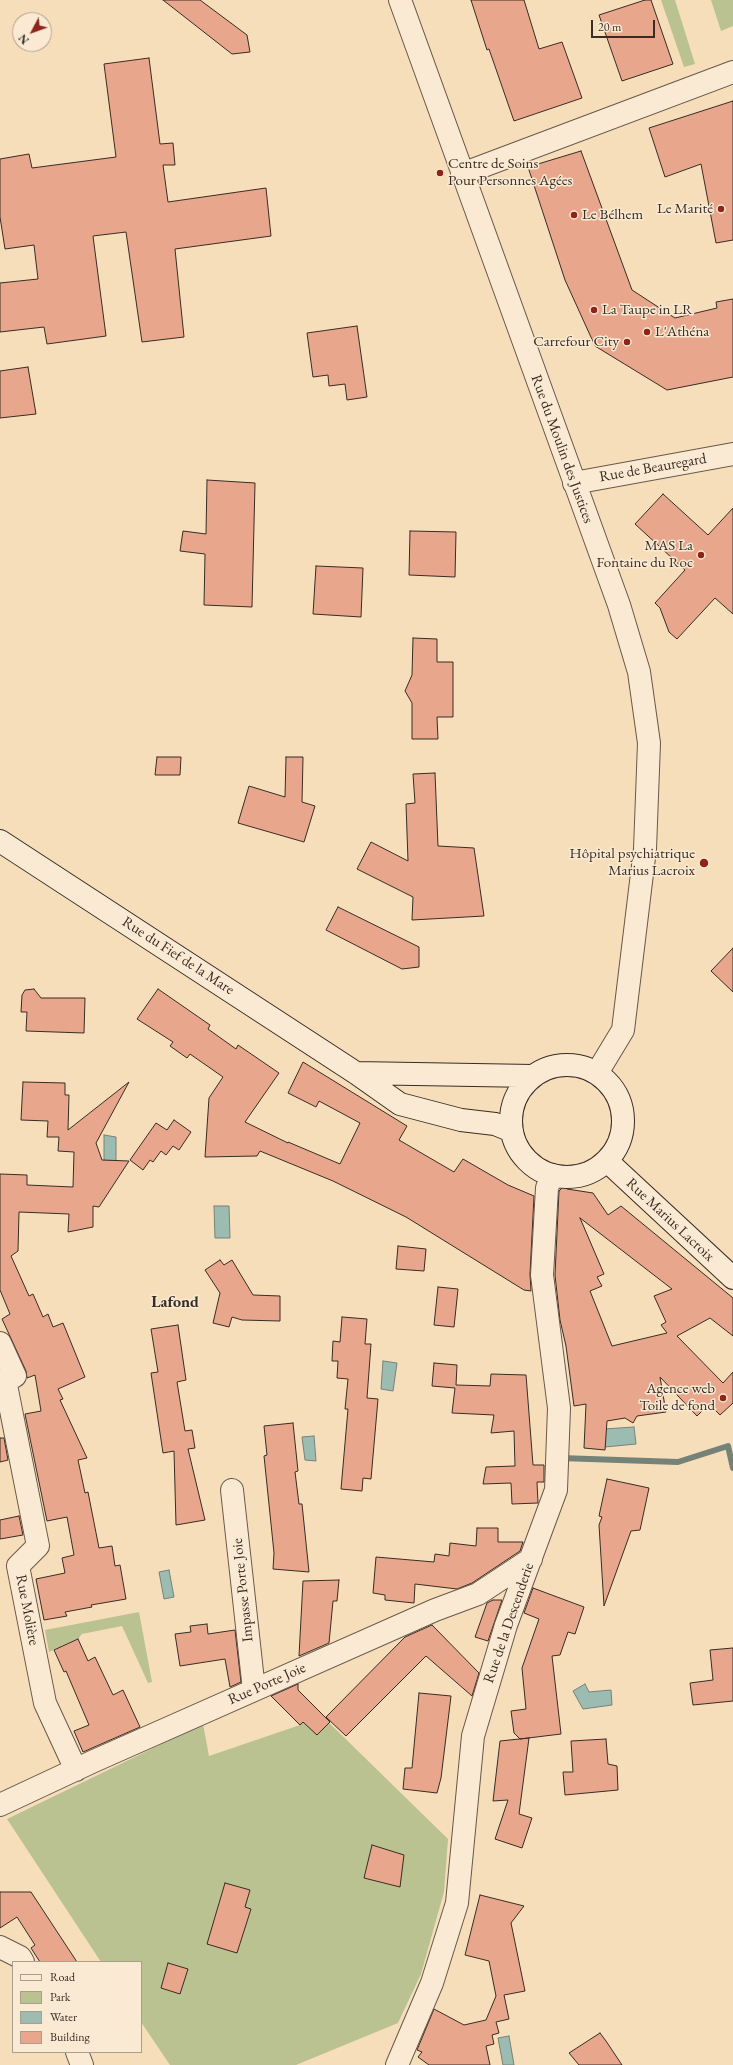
<!DOCTYPE html>
<html>
<head>
<meta charset="utf-8">
<style>
  body { margin:0 }
  #map { position:relative; width:733px; height:2065px; overflow:hidden; background:#f7debb; font-family:"EB Garamond",serif }
  canvas { display:block }
  .legend { position:absolute; left:12px; top:1961px; width:130px; height:92px; box-sizing:border-box; background:#faead3; border:1px solid #ac9e8d; margin:0; padding:5px 7px; list-style:none; font-size:12px; color:#382c23 }
  .legend li { display:flex; align-items:center; gap:8px; height:20px }
  .legend b { width:20px; border:1px solid #ac9e8d }
  .north { position:absolute; left:12px; top:12px; width:40px; height:40px; box-sizing:border-box; background:#faead3; border:1px solid #ac9e8d; border-radius:50%; rotate:229deg; font-size:11px; font-weight:700; line-height:16px; text-align:center; color:#382c23 }
  .north::after { content:''; display:block; margin:auto; width:14px; height:18px; background:#8f2418; clip-path:polygon(50% 0,100% 100%,50% 72%,0 100%) }
  .scale { position:absolute; left:591px; top:20px; width:64px; height:18px; box-sizing:border-box; border:2px solid #382c23; border-top:0; padding-left:5px; font-size:12px; line-height:14px; white-space:nowrap; color:#382c23; -webkit-text-stroke:3px #faead3; paint-order:stroke }
</style>
</head>
<body>
<div id="map">
<canvas width="733" height="2065"></canvas>
<ul class="legend">
<li><b style="height:5px;background:#faead3"></b>Road</li>
<li><b style="height:11px;background:#bac292"></b>Park</li>
<li><b style="height:11px;background:#9dbcb1"></b>Water</li>
<li><b style="height:11px;background:#e8a68d"></b>Building</li>
</ul>
<div class="north">N</div>
<div class="scale">20 m</div>
</div>
<script>
const c = document.querySelector('canvas').getContext('2d');
c.lineJoin = 'round';
function fill(path, color) { c.fillStyle = color; c.fill(path, 'evenodd'); }
const toPath = rows => new Path2D(rows.map(r => 'M' + r).join(''));
function trace(path, color, width, dash) { c.strokeStyle = color; c.lineWidth = width; c.lineCap = dash ? 'butt' : 'round'; c.setLineDash(dash || []); c.stroke(path); }
function drawText(font, color, halo, rows, align = 'center') {
  c.font = font + ' "EB Garamond",serif'; c.lineWidth = 3; c.setLineDash([]); c.textBaseline = 'middle'; c.strokeStyle = halo; c.fillStyle = color; for (const [text, x, y, turn = 0] of rows) {
    c.save(); c.translate(x, y); c.rotate((+turn || 0) * Math.PI / 180); c.textAlign = isNaN(turn) ? turn : align; if (halo) c.strokeText(text, 0, 0); c.fillText(text, 0, 0); c.restore();
  }
}
fill(toPath([
  [661,0,675,0,695,64,684,67],
  [711,0,733,0,733,26,721,31],
  [139,1612,152,1682,148,1683,122,1626,82,1634,78,1639,49,1652,45,1630],
  [316,1710,448,1839,444,1892,421,1974,398,2023,296,2065,170,2065,141,2022,141,1962,101,1962,7,1819,203,1724,209,1756,300,1725]
]), '#bac292');
const water = toPath([
  [104,1135,116,1137,116,1161,104,1161,104,1135],
  [214,1206,229,1206,230,1238,215,1238,214,1206],
  [383,1361,397,1363,393,1391,381,1389,383,1361],
  [634,1427,636,1444,605,1447,604,1429,634,1427],
  [314,1436,316,1461,305,1460,302,1437,314,1436],
  [169,1570,174,1597,164,1599,159,1572,169,1570],
  [585,1684,589,1692,611,1690,612,1705,583,1709,573,1691,585,1684],
  [509,2036,514,2065,503,2065,498,2038,509,2036]
]);
fill(water, '#9dbcb1');
trace(water, '#758278', 1);
trace(toPath([
  [560,1458,678,1462,728,1446,733,1468]
]), '#758278', 6);
const building = toPath([
  [163,0,200,0,247,35,250,52,232,54,163,0],
  [471,0,524,0,539,49,562,42,582,98,514,121,489,49,487,50,471,0],
  [645,0,651,0,673,64,622,81,599,15,645,0],
  [149,58,160,144,173,143,175,165,163,165,168,202,266,188,271,236,175,249,184,337,142,342,126,232,93,236,106,336,47,344,44,327,0,332,0,283,38,279,34,245,5,249,0,217,0,159,29,154,32,168,116,157,104,64,149,58],
  [733,101,733,240,716,243,701,164,665,177,649,128,733,101],
  [581,151,632,290,675,318,717,308,716,302,733,299,733,377,667,390,595,346,565,280,528,167,581,151],
  [357,326,367,397,347,400,345,384,329,386,328,375,313,377,307,333,357,326],
  [28,367,36,414,0,418,0,371,28,367],
  [207,480,255,483,252,607,204,605,205,554,180,551,183,531,206,534,207,480],
  [663,494,708,535,733,508,733,614,715,598,677,639,669,632,660,608,655,603,685,570,635,524,663,494],
  [410,531,456,532,455,577,409,575,410,531],
  [316,566,363,568,361,617,313,614,316,566],
  [413,638,437,639,437,662,453,662,453,717,437,717,438,739,412,739,412,703,405,691,412,675,413,638],
  [157,757,181,757,180,775,155,775,157,757],
  [286,757,303,757,302,802,315,806,304,842,238,823,249,786,285,797,286,757],
  [435,773,438,846,474,848,484,916,412,920,413,897,357,869,371,842,408,861,406,804,415,803,413,774,435,773],
  [338,907,419,947,419,967,402,969,326,930,338,907],
  [733,948,733,992,711,971,733,948],
  [34,989,41,998,85,998,84,1033,26,1031,27,1012,21,1012,22,995,25,990,34,989],
  [158,989,210,1025,208,1029,236,1049,238,1045,279,1073,245,1122,288,1143,288,1142,340,1164,360,1123,319,1101,316,1107,288,1093,303,1062,407,1126,399,1140,454,1172,463,1159,508,1185,534,1196,530,1274,531,1291,524,1290,406,1217,333,1181,260,1151,257,1156,205,1157,209,1098,223,1077,190,1054,187,1058,170,1046,173,1042,137,1019,158,989],
  [23,1082,65,1083,65,1095,69,1095,68,1130,129,1082,96,1143,102,1160,129,1161,99,1207,93,1206,93,1227,68,1232,69,1214,19,1212,18,1251,11,1256,29,1296,33,1294,43,1317,48,1314,53,1327,63,1323,85,1377,58,1389,63,1399,60,1400,87,1458,78,1460,85,1493,88,1492,99,1548,112,1546,115,1566,120,1565,126,1599,91,1605,92,1607,65,1612,67,1616,44,1620,36,1579,65,1573,62,1558,74,1555,67,1517,47,1521,25,1414,41,1411,35,1375,27,1378,26,1371,2,1319,10,1314,0,1290,0,1174,27,1175,27,1185,73,1187,74,1152,58,1151,59,1137,47,1137,48,1121,21,1120,23,1082],
  [174,1120,191,1132,179,1150,173,1146,166,1155,161,1151,153,1162,150,1160,143,1170,130,1160,156,1123,167,1130,174,1120],
  [565,1185,567,1189,593,1193,608,1215,621,1206,733,1298,733,1336,710,1318,677,1336,723,1383,733,1372,733,1403,720,1415,709,1404,697,1416,660,1377,666,1412,637,1416,633,1423,625,1418,607,1421,605,1450,584,1448,586,1404,574,1406,566,1346,560,1320,555,1275,559,1191,565,1185],
  [580,1218,672,1289,654,1296,666,1322,661,1325,667,1333,612,1346,590,1291,602,1286,597,1277,604,1274,580,1218],
  [398,1246,426,1249,424,1271,396,1269,398,1246],
  [220,1260,224,1265,232,1260,253,1295,280,1296,280,1321,242,1320,232,1317,229,1327,213,1323,220,1293,205,1270,220,1260],
  [438,1287,458,1289,454,1327,434,1325,438,1287],
  [342,1317,367,1319,365,1344,371,1344,367,1398,378,1399,371,1479,363,1478,362,1491,341,1489,348,1409,345,1409,348,1379,337,1378,338,1361,332,1361,333,1341,340,1342,342,1317],
  [178,1325,186,1380,177,1382,185,1431,192,1430,195,1448,188,1449,205,1520,176,1525,174,1451,163,1453,151,1373,158,1372,151,1329,178,1325],
  [434,1363,457,1365,456,1385,490,1386,491,1374,526,1375,533,1465,544,1465,544,1482,537,1482,538,1503,512,1504,511,1483,483,1484,486,1467,515,1466,514,1431,491,1433,494,1415,452,1413,455,1388,432,1386,434,1363],
  [293,1423,298,1471,295,1472,299,1504,302,1504,309,1572,273,1569,274,1553,264,1456,267,1455,264,1426,293,1423],
  [0,1438,4,1438,8,1460,0,1462,0,1438],
  [607,1479,649,1488,640,1530,631,1531,604,1606,599,1525,602,1517,599,1516,607,1479],
  [19,1516,23,1535,0,1539,0,1520,19,1516],
  [477,1528,498,1528,498,1542,523,1542,520,1551,472,1583,457,1589,415,1584,414,1603,385,1600,385,1595,373,1593,376,1557,434,1562,435,1554,449,1556,450,1543,476,1546,477,1528],
  [339,1580,337,1601,333,1601,329,1643,299,1656,303,1581,339,1580],
  [533,1588,584,1607,575,1634,568,1632,560,1655,552,1656,561,1734,520,1739,514,1733,511,1711,526,1709,522,1668,539,1619,524,1613,533,1588],
  [493,1600,502,1600,488,1641,475,1637,487,1603,493,1600],
  [207,1624,208,1634,235,1630,241,1682,230,1687,225,1659,180,1666,175,1634,191,1632,190,1626,207,1624],
  [432,1625,479,1673,472,1696,426,1656,346,1736,326,1717,405,1637,432,1625],
  [78,1639,88,1661,95,1657,113,1695,123,1690,140,1727,83,1752,74,1731,89,1725,66,1671,64,1672,54,1650,78,1639],
  [733,1648,733,1701,693,1705,690,1683,713,1680,710,1650,733,1648],
  [298,1684,298,1690,330,1722,317,1735,303,1722,300,1725,271,1696,298,1684],
  [419,1693,451,1696,441,1778,437,1793,403,1789,405,1768,412,1768,419,1693],
  [529,1738,519,1814,532,1818,522,1848,495,1839,508,1800,493,1801,500,1741,529,1738],
  [606,1739,608,1764,617,1766,618,1790,565,1795,563,1772,573,1772,571,1741,606,1739],
  [372,1845,404,1855,400,1887,364,1878,372,1845],
  [225,1883,250,1890,245,1907,251,1909,237,1953,207,1944,225,1883],
  [0,1892,31,1892,77,1962,40,1962,31,1948,35,1945,17,1917,0,1928,0,1892],
  [480,1895,524,1906,511,1923,525,1991,504,1995,509,2019,496,2022,499,2033,492,2035,494,2044,486,2046,490,2065,429,2065,418,2057,422,2052,417,2050,434,2009,464,2025,486,2020,496,1996,489,1961,465,1955,480,1895],
  [168,1963,188,1969,180,1994,161,1988,168,1963],
  [600,2033,606,2041,622,2065,579,2065,569,2053,600,2033]
]);
fill(building, '#e8a68d');
trace(building, '#382c23', 1);
const minor = toPath([
  [462,174,733,72],
  [0,1343,15,1376,5,1380,38,1546,18,1566,45,1703,76,1770],
  [232,1490,254,1690],
  [0,1805,94,1761,435,1610,478,1594,531,1559],
  [0,1947,20,1957,23,1962],
  [77,2052,82,2065],
  [397,2065,432,1983,457,1903,473,1736,506,1625,556,1490,559,1408,542,1275,547,1188,552,1175]
]);
const tertiary = toPath([
  [400,0,619,605,639,672,649,743,645,849,623,1030,597,1073],
  [574,483,733,454]
]);
const secondary = toPath([
  [0,841,356,1073,400,1104,461,1120,495,1124,512,1131],
  '511 1121a56 56 0 1 1 112 0a56 56 0 1 1-112 0Z',
  [356,1073,533,1076],
  [607,1161,733,1278]
]);
trace(minor, '#685849', 24);
trace(tertiary, '#685849', 24);
trace(secondary, '#382c23', 24);
trace(minor, '#faead3', 22);
trace(tertiary, '#faead3', 22);
trace(secondary, '#faead3', 22);
for (const [x, y, r, color] of [
  [440,173,4,"#8f2418"],
  [721,209,4,"#8f2418"],
  [574,215,4,"#8f2418"],
  [594,310,4,"#8f2418"],
  [647,332,4,"#8f2418"],
  [627,342,4,"#8f2418"],
  [701,555,4,"#8f2418"],
  [704,863,5,"#8f2418"],
  [723,1398,4,"#8f2418"]
]) { const dot = new Path2D(); dot.arc(x, y, r, 0, 2 * Math.PI); c.fillStyle = color; c.fill(dot); trace(dot, '#faead3', 1.5); }
drawText('15px', '#382c23', '#faead3', [
  ["Centre de Soins",448,164,"left"],
  ["Pour Personnes Agées",448,181,"left"],
  ["Le Marité",713,209],
  ["Le Bélhem",582,215,"left"],
  ["La Taupe in LR",602,310,"left"],
  ["L'Athéna",655,332,"left"],
  ["Carrefour City",619,342],
  ["MAS La",693,546],
  ["Fontaine du Roc",693,563],
  ["Hôpital psychiatrique",695,854],
  ["Marius Lacroix",695,871],
  ["Agence web",715,1389],
  ["Toile de fond",715,1406]
], 'right');
drawText('15px', '#382c23', '#faead3', [
  ["Rue du Moulin des Justices",562,449,70],
  ["Rue de Beauregard",653,468,-10],
  ["Rue du Fief de la Mare",178,956,33],
  ["Rue Marius Lacroix",670,1220,43],
  ["Impasse Porte Joie",243,1590,-96],
  ["Rue Molière",27,1610,79],
  ["Rue de la Descenderie",509,1623,-71],
  ["Rue Porte Joie",267,1684,-24]
]);
drawText('bold 16px', '#382c23', '#faead3', [
  ["Lafond",175,1303]
]);
</script>
</body>
</html>
